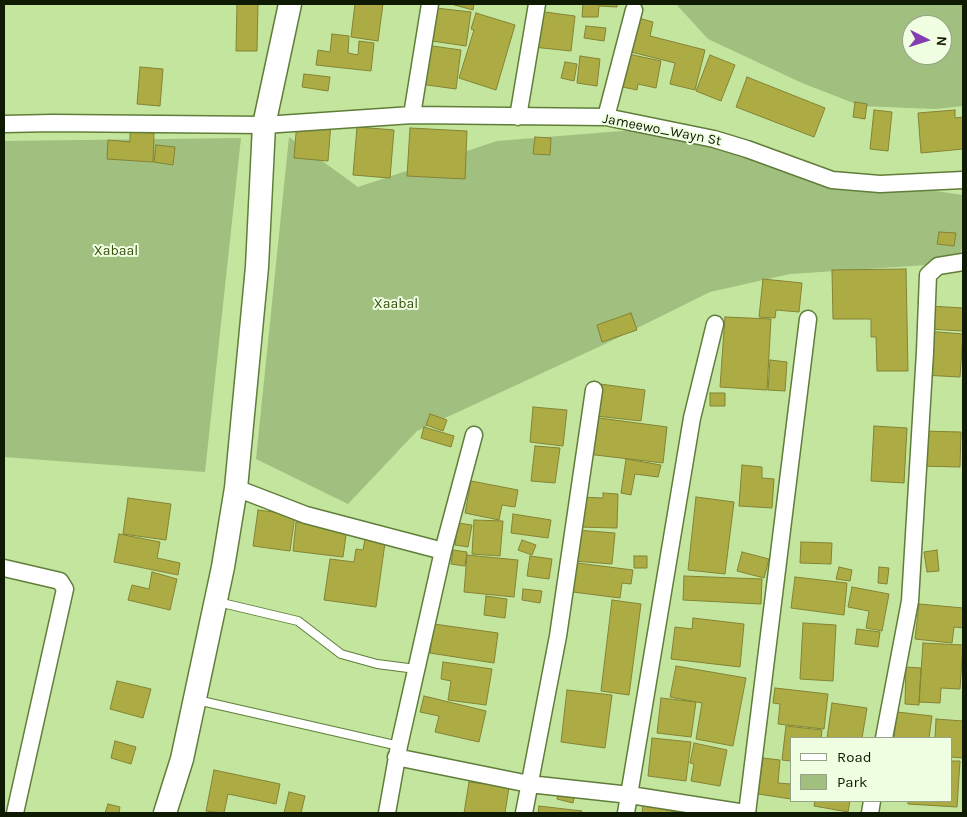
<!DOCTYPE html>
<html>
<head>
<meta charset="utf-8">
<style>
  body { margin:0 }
  #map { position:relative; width:967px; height:817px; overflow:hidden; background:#c3e59d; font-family:Karla,sans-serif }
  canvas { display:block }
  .frame { position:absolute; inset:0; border:5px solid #0e1a01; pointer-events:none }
  .legend { position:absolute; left:790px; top:737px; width:162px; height:65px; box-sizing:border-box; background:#f0ffe2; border:1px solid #96a388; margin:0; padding:6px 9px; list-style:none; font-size:15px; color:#0e1a01 }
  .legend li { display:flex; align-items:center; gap:10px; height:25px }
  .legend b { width:25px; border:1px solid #96a388 }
  .north { position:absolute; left:902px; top:15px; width:50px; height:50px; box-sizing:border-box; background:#f0ffe2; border:1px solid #96a388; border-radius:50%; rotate:95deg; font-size:14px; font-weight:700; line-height:20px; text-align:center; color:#0e1a01 }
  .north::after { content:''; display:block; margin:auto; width:18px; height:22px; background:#833eb1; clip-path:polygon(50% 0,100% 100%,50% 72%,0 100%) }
</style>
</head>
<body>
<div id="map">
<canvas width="967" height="817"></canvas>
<div class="frame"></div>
<ul class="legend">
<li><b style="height:6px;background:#fff"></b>Road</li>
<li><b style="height:14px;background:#a1bf7e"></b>Park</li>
</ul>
<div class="north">N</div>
</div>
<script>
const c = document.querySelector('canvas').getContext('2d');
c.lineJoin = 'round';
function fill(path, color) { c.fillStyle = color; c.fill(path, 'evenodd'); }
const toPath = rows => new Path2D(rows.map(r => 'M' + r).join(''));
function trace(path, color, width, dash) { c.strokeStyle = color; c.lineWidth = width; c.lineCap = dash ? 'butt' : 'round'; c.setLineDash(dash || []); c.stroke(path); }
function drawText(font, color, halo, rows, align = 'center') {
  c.font = font + ' Karla,sans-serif'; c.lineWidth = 4; c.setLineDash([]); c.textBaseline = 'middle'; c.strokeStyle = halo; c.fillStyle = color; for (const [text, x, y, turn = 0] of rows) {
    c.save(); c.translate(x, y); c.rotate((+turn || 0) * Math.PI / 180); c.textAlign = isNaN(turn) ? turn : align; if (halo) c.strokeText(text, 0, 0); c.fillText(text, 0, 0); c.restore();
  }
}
fill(toPath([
  [676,4,963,4,963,106,935,109,861,106,802,83,708,39],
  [912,25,942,25,942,55,912,55],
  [660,128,812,173,963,195,963,245,957,263,790,274,710,292,605,344,417,431,348,504,256,459,289,137,358,187,497,141],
  [241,138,205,472,4,457,4,141]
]), '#a1bf7e');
const building = toPath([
  [237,4,258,4,257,51,236,51,237,4],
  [355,4,383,4,378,41,351,37,355,4],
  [451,4,474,4,473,10,451,4],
  [583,4,617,4,617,7,599,6,598,17,582,17,583,4],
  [436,8,471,12,466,46,432,41,436,8],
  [537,11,575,16,571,51,533,47,537,11],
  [476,13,515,25,496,90,459,78,474,30,471,29,476,13],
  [631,16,653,22,650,36,705,50,695,90,670,84,675,63,623,50,631,16],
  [586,26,606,28,604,41,584,38,586,26],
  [332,34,349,36,348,53,358,55,359,41,374,43,371,71,316,65,318,50,330,52,332,34],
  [425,45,461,50,456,89,420,84,425,45],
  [619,52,661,61,656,88,638,84,637,90,613,85,619,52],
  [710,55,735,65,721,101,696,91,710,55],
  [580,56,600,59,597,86,577,83,580,56],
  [565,62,577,64,574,81,561,78,565,62],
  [140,67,163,69,160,106,137,104,140,67],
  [304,74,330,77,328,91,302,87,304,74],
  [747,77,825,108,814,137,736,107,747,77],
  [855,102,867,104,865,119,853,117,855,102],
  [874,110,892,112,888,151,870,149,874,110],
  [955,110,955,118,963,117,963,149,921,153,918,113,955,110],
  [297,121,331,123,328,161,294,158,297,121],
  [357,127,394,130,390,178,353,175,357,127],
  [410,128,467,131,465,179,407,176,410,128],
  [130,132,154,133,153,162,107,159,108,140,130,142,130,132],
  [535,137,551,138,550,155,533,154,535,137],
  [156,145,175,147,173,165,154,162,156,145],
  [939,232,956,233,954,246,937,244,939,232],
  [906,269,908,371,877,371,876,337,871,337,871,319,833,319,832,270,906,269],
  [763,279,802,283,799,312,776,310,775,318,759,317,763,279],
  [930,306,963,308,963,331,928,329,930,306],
  [631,313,637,330,602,342,597,325,631,313],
  [725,317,771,319,767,390,720,387,725,317],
  [925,331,963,334,960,377,922,375,925,331],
  [770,360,787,362,785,391,768,390,770,360],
  [600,384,645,390,641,421,596,416,600,384],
  [710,393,725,393,725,406,710,406,710,393],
  [533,407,567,410,563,446,530,442,533,407],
  [430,414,447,420,443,431,426,425,430,414],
  [592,417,667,427,663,463,587,454,592,417],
  [874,426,907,428,904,483,871,481,874,426],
  [424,427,454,436,451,447,421,438,424,427],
  [922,431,961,432,960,467,920,466,922,431],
  [535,446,560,448,555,483,531,481,535,446],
  [626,459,661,465,658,477,635,474,631,495,621,493,626,459],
  [742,465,762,467,762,478,774,479,772,508,739,506,742,465],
  [471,481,518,490,515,507,502,505,499,520,465,513,471,481],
  [603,493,618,494,617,528,579,527,580,497,603,498,603,493],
  [696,497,734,502,725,574,688,570,696,497],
  [128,498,171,504,166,540,123,534,128,498],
  [258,510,295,515,290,551,253,546,258,510],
  [513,514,551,520,548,538,511,533,513,514],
  [474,520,503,521,500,556,472,554,474,520],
  [296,522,347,528,343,557,293,551,296,522],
  [458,523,472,525,468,547,455,545,458,523],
  [577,530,615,533,612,564,574,561,577,530],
  [366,533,386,536,376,607,324,600,330,559,354,562,356,549,363,550,366,533],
  [119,534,160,542,157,558,180,563,178,575,114,562,119,534],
  [522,540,536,545,532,555,518,550,522,540],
  [801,542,832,543,831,564,800,563,801,542],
  [453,550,467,552,465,566,451,564,453,550],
  [937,550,939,571,927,572,924,552,937,550],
  [742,552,769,559,764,578,737,571,742,552],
  [467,555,518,560,514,597,464,592,467,555],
  [530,556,552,559,549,579,527,576,530,556],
  [634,556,647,556,647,568,634,568,634,556],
  [577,563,633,570,631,584,622,583,620,598,573,592,577,563],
  [839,567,852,570,850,581,836,579,839,567],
  [879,567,889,568,887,584,878,583,879,567],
  [152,572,177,579,170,610,128,600,132,585,149,589,152,572],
  [684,576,762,579,761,604,683,600,684,576],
  [795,577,847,583,844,615,791,608,795,577],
  [852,587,889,594,882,631,866,628,869,611,848,607,852,587],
  [523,589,542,591,540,603,522,600,523,589],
  [486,596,507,599,505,618,484,615,486,596],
  [612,600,641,604,629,695,601,691,612,600],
  [919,604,963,608,963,628,954,627,952,643,915,639,919,604],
  [693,618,744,624,740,667,671,659,675,627,692,629,693,618],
  [803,623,836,625,833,681,800,679,803,623],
  [434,624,498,633,494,663,430,653,434,624],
  [857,629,880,632,878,647,855,644,857,629],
  [923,643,963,645,960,689,941,688,940,703,919,702,923,643],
  [443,662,492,669,486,705,448,700,451,681,441,679,443,662],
  [676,666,746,678,733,746,696,739,702,703,670,697,676,666],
  [906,667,921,668,919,705,905,704,906,667],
  [117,681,151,689,143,718,110,709,117,681],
  [775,688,828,694,824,729,778,724,780,704,773,703,775,688],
  [567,690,612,695,605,748,561,742,567,690],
  [424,696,486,711,479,742,435,732,439,716,420,712,424,696],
  [661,698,696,702,691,737,657,733,661,698],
  [832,703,867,708,862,738,827,738,832,703],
  [897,712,932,716,929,738,894,738,897,712],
  [936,719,963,721,963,758,951,757,951,738,935,738,936,719],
  [786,726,822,730,821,738,791,738,791,761,782,760,786,726],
  [652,738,691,742,686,781,648,776,652,738],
  [115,741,136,747,131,764,111,758,115,741],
  [694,743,727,750,720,786,691,781,694,764,690,763,694,743],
  [763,758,780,760,778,783,791,784,791,799,758,794,763,758],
  [951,761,960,761,957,807,908,804,908,801,951,801,951,761],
  [214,770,280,784,276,804,228,794,224,813,206,811,214,770],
  [469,782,509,787,505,813,464,813,469,782],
  [559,789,575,793,573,803,557,799,559,789],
  [289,792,305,796,301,813,284,813,289,792],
  [815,801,850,801,848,812,814,806,815,801],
  [108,804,120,807,119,813,105,813,108,804],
  [643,805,681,813,642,813,643,805],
  [539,806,582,811,581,813,538,813,539,806]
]);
fill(building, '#adac44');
trace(building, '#838334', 1);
const lane = toPath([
  [218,602,298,621,341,654,377,664,416,669],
  [197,700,399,746]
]);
const street = toPath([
  [412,115,430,4],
  [518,117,537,4],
  [606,117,634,10],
  [4,124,53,123,264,125,412,115,606,117,714,139,747,149,832,180,880,184,963,180],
  [236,488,306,515,443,551],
  [4,568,60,581,65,589,15,813],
  [884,738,910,601,925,352,928,275,938,266,963,262],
  [396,757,529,784,630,795,745,813],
  [387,813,399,746,443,551,474,435],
  [524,813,558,636,594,390],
  [626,813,692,418,715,324],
  [747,813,808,319],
  [870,813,872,801]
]);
const secondary = toPath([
  [165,813,182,759,223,567,236,488,257,267,264,125,290,4]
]);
trace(lane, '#607e3a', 10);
trace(street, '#607e3a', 19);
trace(secondary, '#607e3a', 25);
trace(lane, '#fff', 8);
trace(street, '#fff', 16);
trace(secondary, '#fff', 22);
drawText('14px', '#0e1a01', '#f0ffe2', [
  ["Jameewo_Wayn St",662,130,11]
]);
drawText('14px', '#364f0e', '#f0ffe2', [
  ["Xabaal",116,251],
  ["Xaabal",396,304]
]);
</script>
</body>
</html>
